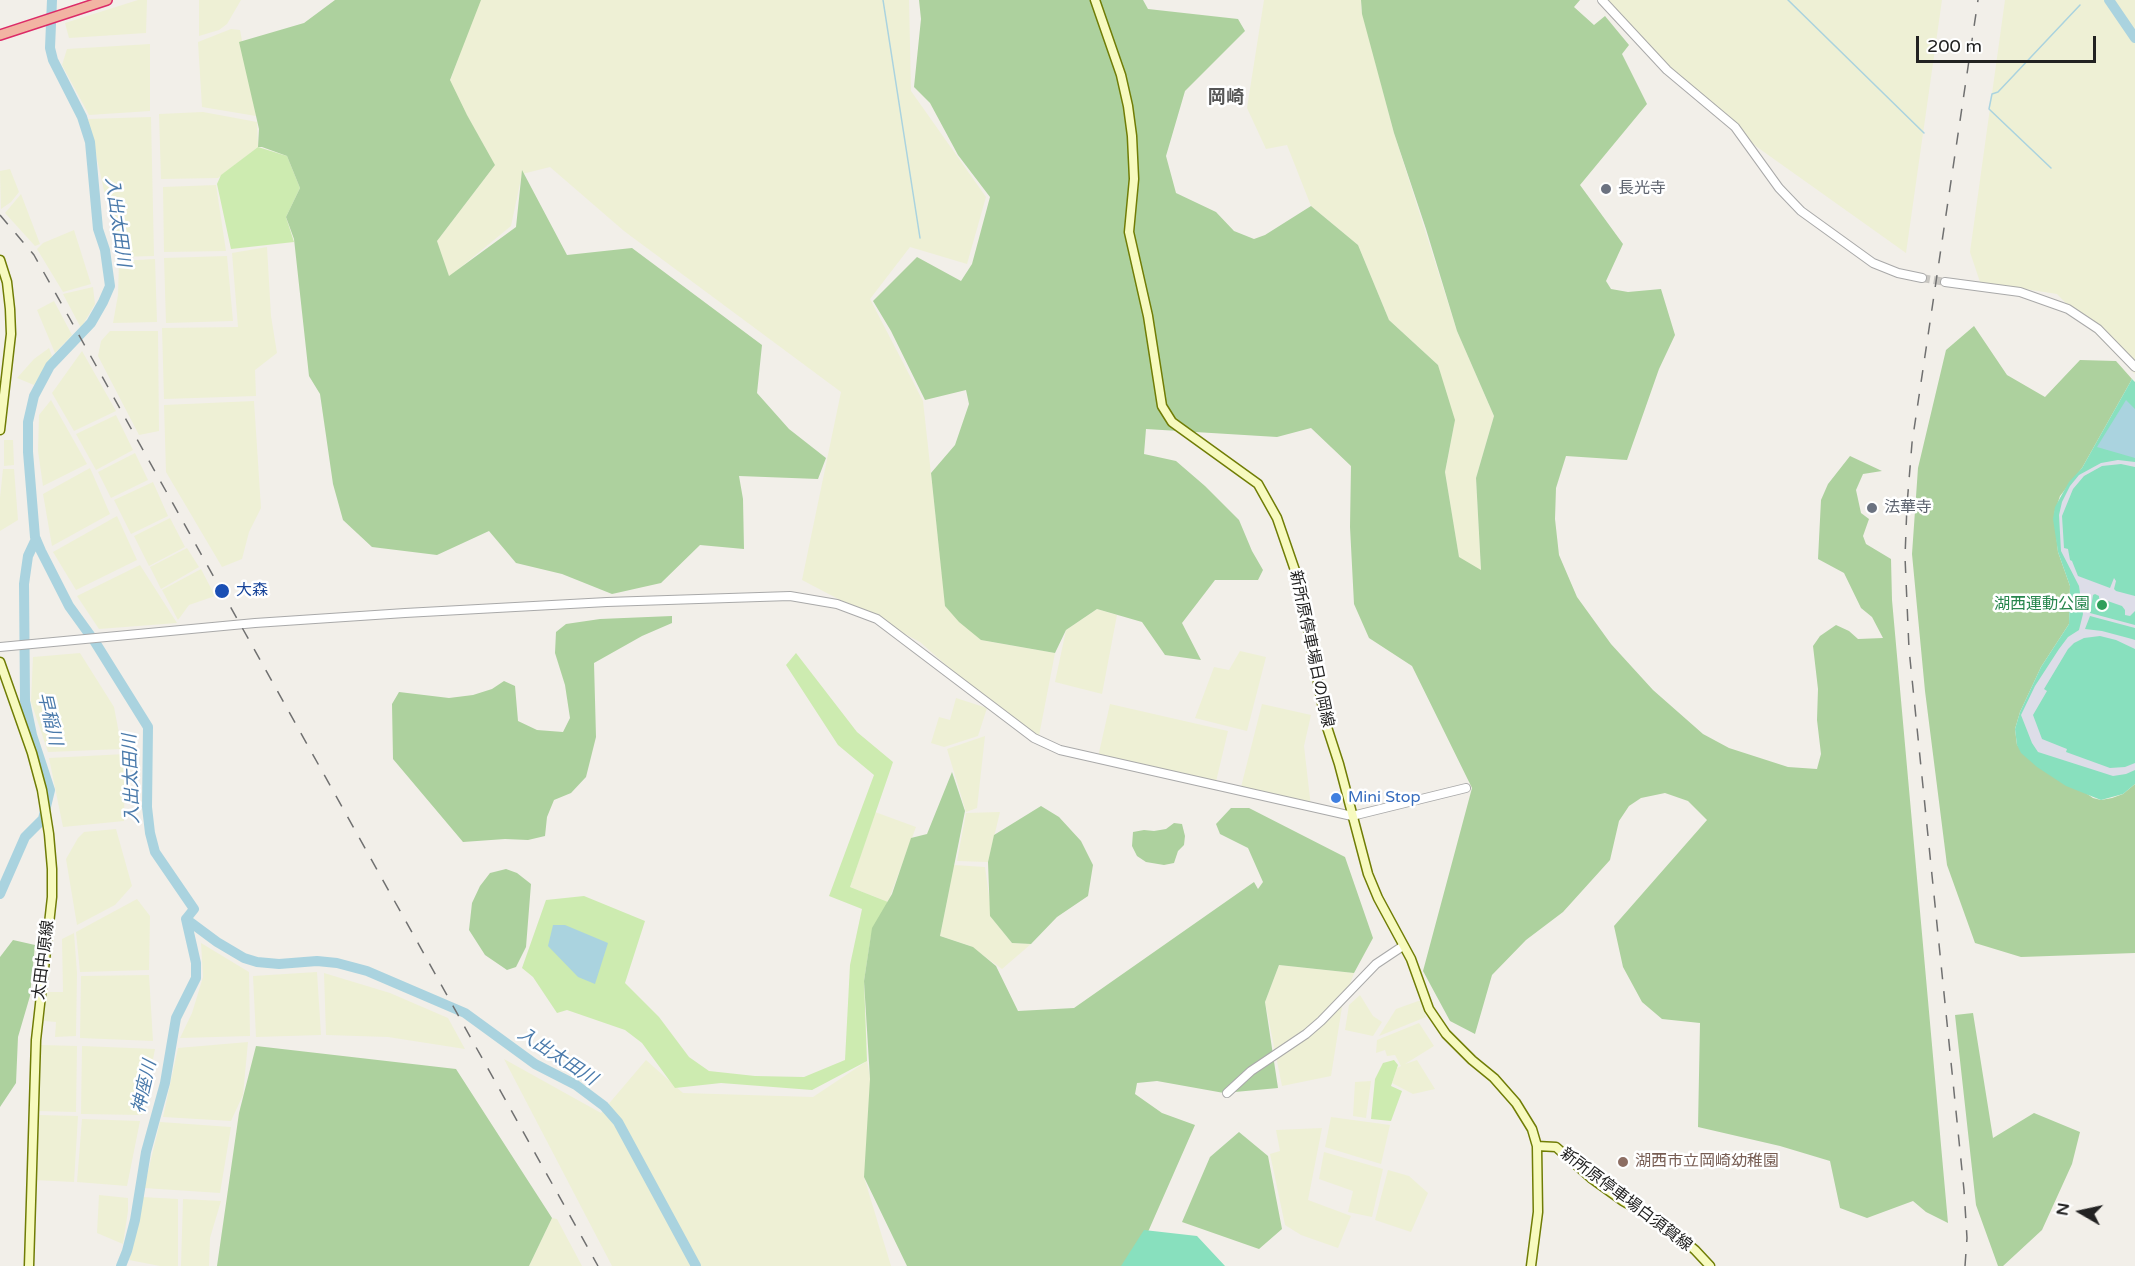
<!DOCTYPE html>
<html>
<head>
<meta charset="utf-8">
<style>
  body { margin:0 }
  #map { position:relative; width:2135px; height:1266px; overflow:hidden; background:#f2efe9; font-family:"Varela Round",sans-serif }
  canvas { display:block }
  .north { position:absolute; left:2051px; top:1182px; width:60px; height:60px; -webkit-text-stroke:4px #fff; paint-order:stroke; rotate:279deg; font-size:16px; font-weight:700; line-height:24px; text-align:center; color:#222 }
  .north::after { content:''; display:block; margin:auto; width:21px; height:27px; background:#222; clip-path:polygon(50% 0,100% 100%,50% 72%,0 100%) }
  .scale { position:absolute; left:1916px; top:36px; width:180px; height:27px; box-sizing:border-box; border:3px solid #222; border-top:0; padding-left:8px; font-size:18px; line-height:21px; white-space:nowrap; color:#222; -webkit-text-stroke:4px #fff; paint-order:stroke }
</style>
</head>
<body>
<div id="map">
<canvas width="2135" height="1266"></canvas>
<div class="north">N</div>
<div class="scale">200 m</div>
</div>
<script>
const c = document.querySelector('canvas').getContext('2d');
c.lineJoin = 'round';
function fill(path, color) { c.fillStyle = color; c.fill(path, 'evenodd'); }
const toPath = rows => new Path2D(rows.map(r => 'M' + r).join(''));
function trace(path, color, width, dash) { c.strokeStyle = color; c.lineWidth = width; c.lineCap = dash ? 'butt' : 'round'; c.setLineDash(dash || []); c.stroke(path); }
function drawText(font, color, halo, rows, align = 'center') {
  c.font = font + ' "Varela Round","Noto Sans JP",sans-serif'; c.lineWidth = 5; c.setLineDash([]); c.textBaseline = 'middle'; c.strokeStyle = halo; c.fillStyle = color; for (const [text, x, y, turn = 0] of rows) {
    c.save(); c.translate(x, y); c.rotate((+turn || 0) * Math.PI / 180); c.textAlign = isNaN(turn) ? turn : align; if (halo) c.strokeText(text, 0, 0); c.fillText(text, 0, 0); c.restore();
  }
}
fill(toPath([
  [138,0,147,0,146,33,69,38,65,23],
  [199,0,241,0,227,24,219,30,199,36],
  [479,0,909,0,911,91,986,197,967,264,910,247,870,299,923,401,945,601,981,640,1055,653,1038,741,992,706,920,642,802,580,841,392,624,231,550,167,522,174,511,226,449,277,437,241,495,165,449,84],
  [1264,0,1361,0,1361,8,1394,133,1457,331,1494,416,1476,478,1481,571,1459,558,1445,472,1454,425,1438,365,1389,320,1358,245,1311,206,1287,145,1266,149,1247,108],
  [1606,0,1942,0,1906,253,1757,147,1667,70],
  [2005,0,2135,0,2135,374,2057,294,1980,282,1970,252],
  [231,29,240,30,256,116,202,107,198,42],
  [150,44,150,111,89,115,62,65,67,49],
  [203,112,257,122,258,147,218,178,161,179,159,114],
  [151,117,154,256,119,257,88,119],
  [10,169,19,192,11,202,1,209,0,171],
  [216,185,226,251,164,252,163,187],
  [21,194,40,244,35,246,5,213],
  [74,230,91,284,63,292,37,249,43,243],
  [267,247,271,316,277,353,255,370,256,396,164,399,162,328,238,327,232,253],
  [227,256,233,321,166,323,164,258],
  [155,259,157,322,113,323,118,295,119,261],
  [93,287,95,304,81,328,63,294],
  [54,301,72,335,55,353,37,310],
  [110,331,158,331,159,431,139,435,98,356,101,341],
  [49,348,52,356,34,385,17,378,34,359],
  [82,351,116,411,74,431,52,393],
  [51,400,87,464,43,486,38,451,39,415],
  [254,401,261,508,249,532,242,559,222,567,166,472,164,405],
  [116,415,133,450,96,470,76,434],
  [4,440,13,440,14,465,4,466],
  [135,453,148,480,111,498,98,472],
  [90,468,110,514,52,546,43,494],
  [3,469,14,469,18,520,0,531,0,498],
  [153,482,168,516,131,534,114,500],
  [117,516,137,560,76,590,53,552],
  [170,518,185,547,149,566,134,536],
  [187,548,199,567,161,589,150,567],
  [140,565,177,623,99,629,77,596],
  [201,569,215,596,189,605,178,620,162,590],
  [1097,609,1117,615,1102,694,1055,682,1066,630],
  [1240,651,1266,657,1247,731,1195,718,1214,667,1229,670],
  [80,653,114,707,122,749,48,752,31,702,33,657],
  [956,698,987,708,978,736,944,747,931,743,939,717,950,720],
  [1110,704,1228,731,1215,786,1098,757],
  [1262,704,1311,715,1304,746,1311,807,1240,791],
  [985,736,977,808,966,812,947,749],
  [125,754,124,821,63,827,49,758],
  [875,812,916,827,888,902,850,887],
  [1000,812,988,862,957,861,966,813],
  [116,829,132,886,115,905,77,925,66,859,78,838,84,832],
  [954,865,985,867,992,918,1012,943,1031,944,1002,969,970,946,940,936],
  [137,899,150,916,149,970,80,972,76,932],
  [74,933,77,973,76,1036,55,1037,56,1022,44,1021,47,992,63,992,62,939],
  [201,943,249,972,250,1036,180,1038,192,1013,203,977],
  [1279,965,1354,973,1342,1007,1331,1076,1282,1086,1265,1002],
  [317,972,321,1035,256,1037,253,976],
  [324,973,390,993,448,1018,465,1049,388,1037,326,1035],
  [149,975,153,1041,80,1038,81,976],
  [1360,995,1373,1016,1382,1022,1373,1036,1345,1030,1349,1005],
  [1421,1000,1426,1017,1379,1036,1396,1009],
  [1419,1023,1434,1046,1405,1064,1417,1060,1435,1089,1413,1094,1392,1083,1397,1068,1401,1066,1395,1055,1387,1056,1385,1050,1376,1053,1377,1040],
  [248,1042,243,1095,231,1121,163,1117,178,1048],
  [41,1045,77,1046,76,1112,37,1111],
  [82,1046,155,1049,142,1115,81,1114],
  [504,1059,601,1113,646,1060,683,1093,813,1097,867,1061,878,1121,864,1177,891,1266,612,1266],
  [1371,1081,1366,1118,1353,1116,1355,1082],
  [38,1115,78,1116,74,1182,34,1180],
  [1331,1117,1390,1125,1381,1164,1325,1147],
  [82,1119,140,1121,127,1186,77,1182],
  [160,1122,231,1127,220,1193,144,1188],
  [1322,1128,1308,1200,1351,1216,1338,1248,1301,1235,1285,1225,1270,1154,1280,1151,1276,1130],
  [1324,1152,1383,1169,1372,1217,1348,1212,1353,1191,1319,1179],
  [1388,1170,1409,1176,1428,1193,1411,1232,1375,1220],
  [99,1195,128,1198,128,1211,123,1244,97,1233],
  [142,1197,178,1199,178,1266,160,1266,129,1260],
  [183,1199,221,1201,210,1238,209,1266,181,1266],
  [552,1218,557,1219,582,1266,529,1266]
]), '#eef0d5');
fill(toPath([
  [258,147,287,156,300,188,286,217,294,242,231,249,217,184,221,175],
  [796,653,857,732,893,762,850,887,888,902,871,936,864,981,867,1061,812,1090,721,1083,675,1088,642,1043,625,1030,567,1010,557,1013,533,977,522,968,546,900,584,896,645,921,625,983,659,1017,689,1057,709,1071,755,1076,804,1077,845,1060,850,965,862,909,829,896,874,775,838,745,786,665],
  [1394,1060,1398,1065,1391,1086,1402,1091,1391,1121,1371,1119,1375,1079,1383,1063]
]), '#cdebb0');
fill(toPath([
  [335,0,481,0,450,80,467,115,495,165,437,241,449,276,516,227,522,170,567,255,632,248,762,345,757,393,789,429,826,458,818,479,739,476,743,499,744,549,700,545,661,583,612,594,562,574,516,563,489,531,437,555,372,547,343,520,333,484,320,394,309,376,294,239,286,217,300,188,287,156,262,147,258,147,259,129,239,42,304,23],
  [919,0,1143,0,1148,9,1238,19,1245,31,1185,91,1166,156,1176,193,1216,212,1234,231,1254,239,1265,235,1311,206,1358,245,1389,320,1438,365,1455,420,1445,472,1459,557,1481,570,1476,478,1494,416,1457,331,1426,229,1394,133,1362,14,1361,0,1580,0,1574,7,1594,25,1605,16,1629,45,1622,54,1647,104,1580,185,1623,244,1606,281,1611,289,1628,292,1661,289,1675,335,1659,369,1627,460,1566,456,1556,488,1555,519,1559,555,1577,597,1611,644,1653,690,1703,734,1729,748,1788,767,1817,769,1821,754,1817,720,1818,689,1813,646,1820,636,1836,625,1849,631,1858,639,1883,638,1872,617,1861,608,1844,573,1818,559,1821,500,1828,484,1850,456,1882,471,1863,474,1856,490,1861,513,1869,519,1863,536,1866,544,1891,559,1892,600,1948,1223,1926,1212,1913,1201,1867,1218,1840,1208,1830,1161,1780,1146,1698,1127,1700,1023,1662,1019,1642,1002,1623,967,1614,926,1707,820,1688,801,1665,793,1641,798,1629,806,1619,821,1610,860,1563,912,1526,940,1492,975,1475,1034,1450,1021,1423,971,1472,788,1412,666,1369,638,1354,604,1350,527,1351,466,1311,428,1277,437,1146,429,1144,454,1176,461,1205,486,1239,520,1252,551,1263,570,1258,580,1215,580,1182,623,1201,660,1165,655,1142,622,1097,609,1066,630,1055,653,981,640,959,622,945,606,931,473,955,445,969,404,966,390,925,400,891,331,873,301,917,257,961,281,972,264,990,197,958,155,930,103,914,87,921,19],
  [1974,326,2007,375,2045,397,2080,360,2116,361,2132,379,2082,468,2060,496,2054,514,2058,552,2070,586,2069,624,2041,667,2020,712,2015,729,2017,745,2093,798,2101,800,2112,798,2123,794,2135,784,2135,953,2021,957,1975,943,1947,865,1925,691,1912,554,1918,468,1946,350],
  [672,616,672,623,642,636,594,663,596,737,586,777,571,793,554,800,547,817,545,836,528,840,505,839,463,842,393,759,392,704,399,692,449,698,473,695,492,689,504,681,515,686,518,721,537,730,563,732,570,718,565,685,555,653,556,632,566,624,600,619],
  [952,772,965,811,940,936,973,947,996,966,1018,1011,1074,1008,1254,882,1258,889,1263,882,1248,848,1220,834,1216,824,1231,808,1249,808,1345,857,1373,938,1354,973,1279,965,1265,1002,1278,1088,1224,1093,1157,1081,1137,1083,1135,1094,1162,1113,1195,1125,1133,1266,907,1266,864,1177,870,1079,864,981,872,928,892,894,911,838,927,834],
  [1041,806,1059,817,1081,841,1093,865,1088,896,1057,917,1031,944,1012,943,990,916,988,862,994,835],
  [1174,823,1182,824,1185,836,1184,845,1178,851,1174,863,1164,865,1146,862,1137,856,1132,846,1133,832,1144,830,1154,831,1166,829],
  [506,869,517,873,531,884,526,947,516,967,507,970,485,955,469,930,472,903,480,886,490,873],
  [13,940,35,945,30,996,18,1037,16,1083,0,1107,0,957],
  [1973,1013,1993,1138,2034,1113,2080,1132,2072,1164,2042,1230,2003,1266,1998,1266,1976,1205,1955,1015],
  [256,1046,456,1069,552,1218,529,1266,217,1266,239,1113],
  [1239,1132,1268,1156,1282,1229,1259,1249,1182,1222,1210,1157]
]), '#add19e');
fill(toPath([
  [2132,379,2135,382,2135,784,2123,794,2101,800,2066,786,2037,767,2021,753,2017,745,2015,729,2020,712,2041,667,2069,624,2070,586,2058,552,2053,519,2055,507,2069,482,2082,468],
  [1144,1230,1197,1236,1225,1266,1121,1266]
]), '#88e0be');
fill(toPath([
  [2118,460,2135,462,2135,467,2121,464,2102,466,2084,476,2073,489,2062,516,2064,548,2068,549,2070,560,2072,561,2078,576,2110,588,2114,578,2116,581,2114,589,2116,591,2135,596,2135,611,2130,616,2125,615,2125,610,2122,606,2099,598,2099,596,2095,594,2093,595,2090,613,2135,625,2135,628,2090,616,2085,629,2102,631,2132,639,2135,640,2135,649,2116,640,2100,636,2084,638,2074,643,2068,649,2044,689,2047,691,2033,715,2042,739,2067,749,2066,752,2110,768,2125,767,2135,763,2135,770,2126,774,2113,776,2038,752,2032,743,2021,715,2035,686,2059,649,2068,637,2079,630,2083,614,2079,586,2061,551,2059,515,2062,502,2070,486,2079,475,2101,463]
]), '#dddde8');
fill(toPath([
  [2126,400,2135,409,2135,458,2097,447],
  [553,925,565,925,608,943,595,984,578,977,548,946]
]), '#aad3df');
trace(toPath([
  [883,0,920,238],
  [1788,0,1924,133],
  [2051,168,1989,109,1992,94,1998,92,2080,5]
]), '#aad3df', 1.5);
trace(toPath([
  [52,0,50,48,53,60,82,117,90,142,98,229,105,250,110,286,103,302,91,323,50,366,34,396,28,422,28,452,35,537,41,551,69,606,95,642,148,727,147,807,150,833,155,852,194,909,186,919],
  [2109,0,2135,38],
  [0,894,25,837,43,819,50,790,32,735,25,701,24,584,28,556,36,539],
  [186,919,217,942,244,958,257,962,279,964,317,961,337,963,367,971,465,1013,535,1064,576,1085,604,1106,618,1122,696,1266],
  [121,1266,127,1251,135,1220,146,1152,165,1083,176,1018,196,978,196,963,186,919]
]), '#aad3df', 10);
trace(toPath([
  [1922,278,1945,282]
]), '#c8c6c1', 8, [8, 4]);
const tertiary = toPath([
  [1602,0,1667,70,1735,127,1779,188,1801,211,1873,263,1898,273,1922,278],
  [1945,282,2020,292,2068,309,2098,329,2135,367],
  [0,647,255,623,405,613,607,602,790,596,837,604,877,619,1034,738,1060,750,1352,816,1466,788],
  [1227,1093,1251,1071,1306,1034,1321,1021,1376,964,1403,946]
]);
const secondary = toPath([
  [1095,0,1121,75,1128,106,1132,136,1134,179,1129,232,1148,316,1162,406,1172,422,1258,484,1277,518,1299,582,1326,724,1339,764,1368,874,1378,898,1411,959,1429,1009,1446,1034,1472,1060,1494,1078,1516,1103,1532,1129,1537,1146,1538,1212,1531,1266],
  [0,260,7,282,10,309,11,334,0,430],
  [0,662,32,753,42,790,49,834,52,869,52,897,36,1040,29,1266],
  [1537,1146,1556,1147,1591,1178,1623,1201,1666,1226,1695,1250,1710,1266]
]);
const trunk = toPath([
  [0,35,107,0]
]);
trace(tertiary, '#a9a9a9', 10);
trace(secondary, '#707d05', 11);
trace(trunk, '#dc2a67', 12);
trace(tertiary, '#fff', 8);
trace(secondary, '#f7fabf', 8);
trace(trunk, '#f2b4a3', 9);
trace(toPath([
  [0,215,34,255,70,319,598,1266],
  [1965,1266,1967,1238,1964,1190,1909,649,1905,557,1907,505,1912,443,1978,0]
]), '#707070', 1.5, [12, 12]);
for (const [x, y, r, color] of [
  [1606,189,6,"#6b7280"],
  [1872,508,6,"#6b7280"],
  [222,591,8,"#1a4fb4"],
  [2102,605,6,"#2e9e5b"],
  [1336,798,6,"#3f7fe0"],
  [1623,1162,6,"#8d6e63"]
]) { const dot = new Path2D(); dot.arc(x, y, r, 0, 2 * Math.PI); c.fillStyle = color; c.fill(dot); trace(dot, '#fff', 2); }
drawText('16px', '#5b616d', '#fff', [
  ["長光寺",1618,189],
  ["法華寺",1884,508]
], 'left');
drawText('16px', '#164399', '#fff', [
  ["大森",236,591]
], 'left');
drawText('16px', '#27864d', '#fff', [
  ["湖西運動公園",2090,605]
], 'right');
drawText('16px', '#222', '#fff', [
  ["新所原停車場日の岡線",1311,649,78],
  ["太田中原線",44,960,-83],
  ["新所原停車場白須賀線",1626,1200,37]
]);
drawText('16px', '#366cbe', '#fff', [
  ["Mini Stop",1348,798]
], 'left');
drawText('16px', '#785e54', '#fff', [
  ["湖西市立岡崎幼稚園",1635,1162]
], 'left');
drawText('bold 18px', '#555', '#fff', [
  ["岡崎",1226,98]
]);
drawText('italic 18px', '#4a7aab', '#fff', [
  ["入出太田川",117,222,82],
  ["早稲川",49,719,77],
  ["入出太田川",132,779,-92],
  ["入出太田川",557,1057,33],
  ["神座川",145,1087,-77]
]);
</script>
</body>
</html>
